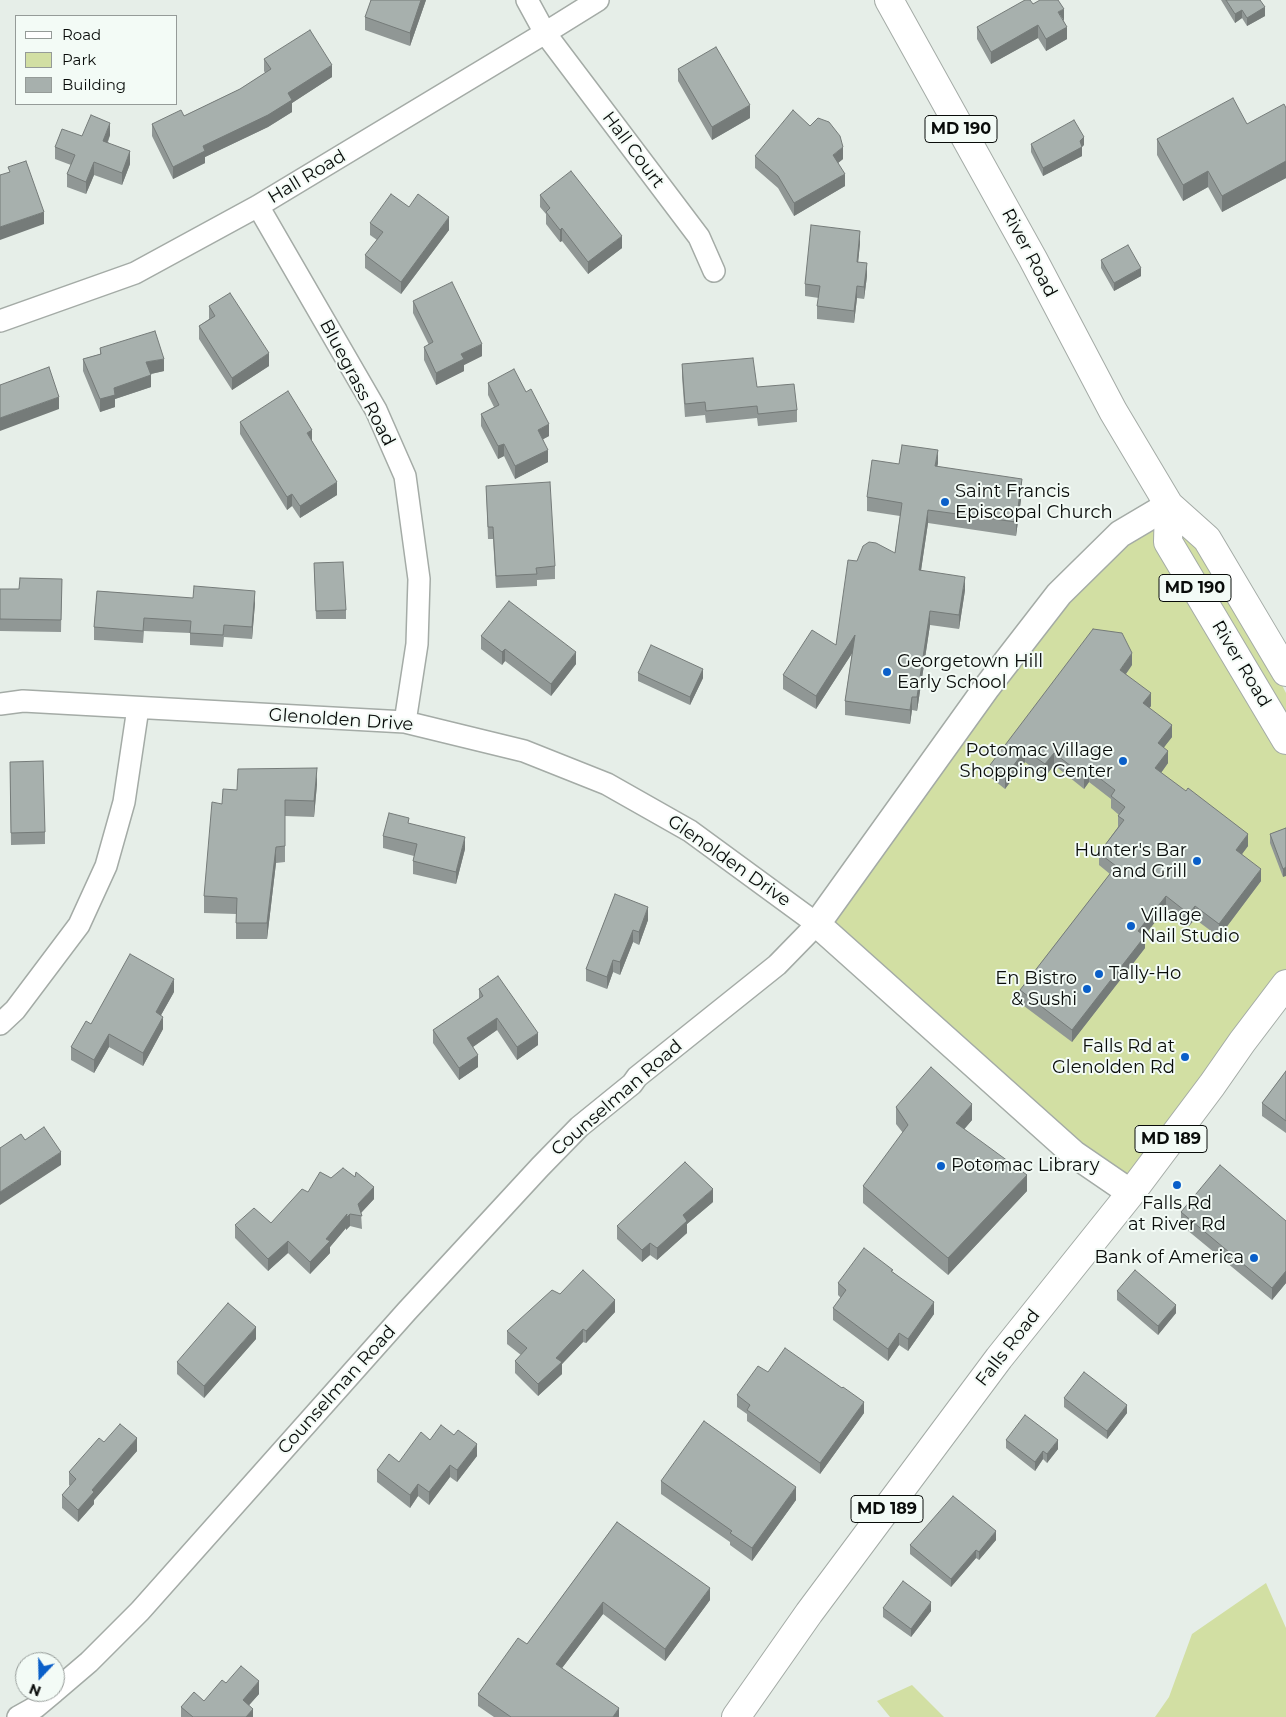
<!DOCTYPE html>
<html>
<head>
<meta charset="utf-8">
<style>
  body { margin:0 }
  #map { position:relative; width:1286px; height:1717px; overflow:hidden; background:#e6eee8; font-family:Montserrat,sans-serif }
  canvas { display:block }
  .legend { position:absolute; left:15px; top:15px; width:162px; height:90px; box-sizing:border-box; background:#f3fbf6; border:1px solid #959b98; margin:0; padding:6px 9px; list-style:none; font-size:15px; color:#090c0a }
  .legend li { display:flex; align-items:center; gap:10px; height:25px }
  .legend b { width:25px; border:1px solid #959b98 }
  .north { position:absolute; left:15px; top:1652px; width:50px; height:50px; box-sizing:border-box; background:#f3fbf6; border:1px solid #959b98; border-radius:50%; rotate:201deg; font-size:14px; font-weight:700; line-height:20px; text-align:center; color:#090c0a }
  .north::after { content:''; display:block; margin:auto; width:18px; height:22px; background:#0a5fc9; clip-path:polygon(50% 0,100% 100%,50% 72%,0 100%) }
</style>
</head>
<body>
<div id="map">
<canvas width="1286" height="1717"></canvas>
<ul class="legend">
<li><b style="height:6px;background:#fff"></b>Road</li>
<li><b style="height:14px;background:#d2dfa3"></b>Park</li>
<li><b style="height:14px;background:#a7b0ad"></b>Building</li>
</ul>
<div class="north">N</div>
</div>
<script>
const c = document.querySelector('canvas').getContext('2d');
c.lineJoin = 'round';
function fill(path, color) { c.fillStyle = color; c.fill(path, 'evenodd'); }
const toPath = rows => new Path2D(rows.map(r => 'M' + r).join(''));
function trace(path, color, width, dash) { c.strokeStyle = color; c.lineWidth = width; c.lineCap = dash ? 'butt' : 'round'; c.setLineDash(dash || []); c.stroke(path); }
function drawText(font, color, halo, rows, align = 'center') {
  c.font = font + ' Montserrat,sans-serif'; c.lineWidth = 4; c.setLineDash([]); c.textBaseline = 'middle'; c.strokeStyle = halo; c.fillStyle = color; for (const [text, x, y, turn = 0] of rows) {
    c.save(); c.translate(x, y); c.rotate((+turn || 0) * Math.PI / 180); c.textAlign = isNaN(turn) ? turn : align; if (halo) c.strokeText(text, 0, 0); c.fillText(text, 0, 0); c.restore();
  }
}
fill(toPath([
  [1169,505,1207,539,1286,693,1286,984,1131,1193,817,924,1059,594],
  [1266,1583,1286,1628,1286,1717,1155,1717,1169,1697,1192,1634],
  [912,1685,944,1717,890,1717,877,1701]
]), '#d2dfa3');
const minor = toPath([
  [527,0,545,33,699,237,714,271],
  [258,206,376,410,405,476,419,579,417,644,405,722],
  [0,321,135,273,258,206,545,33,598,0],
  [0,704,23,701,405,722,524,751,607,784,690,831,817,924,777,965,637,1077,632,1084,579,1127,540,1167,407,1311,140,1611,89,1662,55,1691],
  [0,1024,15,1010,79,925,106,866,124,802,138,708],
  [18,1717,36,1707,54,1692]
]);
const tertiary = toPath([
  [1131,1193,1074,1154,817,924,987,687,1059,594,1120,534,1169,505]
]);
const primary = toPath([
  [889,0,1033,259,1113,411,1169,505,1207,539,1286,672],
  [1169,505,1168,542,1286,740],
  [736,1717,809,1613,999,1358,1131,1193,1212,1085,1242,1042,1286,984]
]);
trace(minor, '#a4aba6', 24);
trace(tertiary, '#a4aba6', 29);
trace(primary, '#a4aba6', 30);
trace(minor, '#fff', 21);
trace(tertiary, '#fff', 26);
trace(primary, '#fff', 28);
fill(toPath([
  [426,0,410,46,365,30,365,17],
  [1221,0,1260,0,1265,16,1247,26,1242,18,1235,23],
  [1033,4,1064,21,1067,39,1046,51,1038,38,991,64,977,39,977,27],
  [264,59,332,77,292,103,292,112,268,127,205,157,205,163,173,179,152,136,152,124,184,116,240,89,265,73,264,71],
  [678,69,750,118,712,140,678,81],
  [1286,108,1286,178,1222,212,1208,187,1183,201,1157,155,1157,139,1247,124],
  [110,135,108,142,130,164,122,185,94,175,86,194,67,187,67,174,71,165,55,159,55,147,82,136],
  [1031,144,1084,145,1082,147,1082,156,1043,176,1031,152],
  [755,156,843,159,838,163,845,186,794,216,778,188,755,168],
  [540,195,622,248,588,274,562,241,560,242,546,224,546,214,540,207],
  [409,207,449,230,401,294,365,268,365,255,377,240,370,235,370,223],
  [860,243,858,262,867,276,864,299,857,298,854,323,817,319,817,306,819,298,805,296,805,284],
  [1101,260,1141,276,1114,291,1101,268],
  [413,301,482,356,464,365,464,371,436,385,424,360,424,347,429,345,413,313],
  [209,306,269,366,232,390,199,339,199,326,209,319],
  [100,348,164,371,151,374,151,387,115,399,115,407,100,412,83,371,83,359,100,354],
  [682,364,757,387,797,410,797,422,758,426,757,418,706,423,705,415,685,417,682,377],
  [488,383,549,436,543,439,548,462,515,479,504,456,498,459,481,426,481,414,494,407,488,395],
  [240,422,312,441,337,495,300,518,292,506,287,510,240,434],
  [938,463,937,466,1022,492,1016,536,928,523,921,570,965,590,959,629,930,625,917,711,912,710,910,724,845,715,845,701,852,653,816,709,783,689,783,675,836,645,857,561,895,553,900,516,867,511,867,497,899,464],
  [486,486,555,566,555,579,537,580,537,586,496,588,493,539,488,539],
  [314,563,346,610,346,619,316,619],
  [62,579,61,632,0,631,0,589,19,589],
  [97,591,255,603,252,639,224,637,223,647,190,645,190,633,144,631,143,643,94,640,94,627],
  [481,636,576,664,551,696,505,661,502,665,481,649],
  [1132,665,1126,674,1151,706,1149,708,1172,737,1164,747,1168,763,1161,773,1248,846,1242,854,1261,881,1219,937,1195,919,1189,926,1166,908,1144,936,1145,948,1072,1042,1020,1003,1020,990,1110,874,1099,865,1099,853,1118,827,1118,816,1119,815,1111,808,1111,799,1089,782,1084,789,1054,765,1045,777,1025,762,1005,789,990,777,990,765],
  [638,673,703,678,690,705,638,681],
  [10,762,45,832,45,844,11,845],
  [317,784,314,817,285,816,285,862,276,863,267,939,236,939,236,914,204,913,204,896,222,804,237,790],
  [409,823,465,849,456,884,413,874,413,861,414,856,383,848,383,836],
  [1286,828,1283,877,1270,843,1270,834],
  [615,894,648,920,639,945,633,942,620,975,613,972,607,989,586,981,586,969],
  [479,989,538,1045,517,1060,497,1030,473,1047,478,1067,459,1080,433,1043,433,1030,479,999],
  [174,992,161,1015,163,1029,143,1066,109,1047,94,1073,71,1060,71,1047,91,1024],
  [1286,1071,1286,1133,1262,1116,1262,1103],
  [896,1107,972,1120,964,1129,1027,1191,948,1275,863,1203,863,1186,903,1133,896,1124],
  [331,1178,374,1199,361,1213,362,1229,350,1226,346,1230,346,1228,330,1247,330,1253,310,1274,288,1253,268,1271,235,1238,235,1225,271,1223,308,1192],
  [713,1202,687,1224,687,1233,657,1260,650,1255,642,1262,617,1239,617,1226],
  [1181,1212,1286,1221,1286,1283,1272,1300,1181,1225],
  [893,1272,934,1314,908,1351,899,1345,888,1361,833,1320,833,1308,841,1298,838,1295,838,1283],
  [1117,1291,1176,1313,1158,1335,1117,1300],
  [560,1294,615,1312,586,1343,583,1342,562,1364,562,1374,538,1396,515,1373,515,1361,521,1355,507,1344,507,1331],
  [256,1339,204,1398,177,1374,177,1362],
  [768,1372,864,1413,820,1474,747,1421,747,1414,737,1407,737,1395],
  [1064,1398,1127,1413,1107,1439,1064,1407],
  [430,1440,477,1456,457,1482,450,1477,429,1505,418,1496,410,1508,377,1482,377,1470,399,1462],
  [1006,1440,1058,1449,1047,1463,1043,1459,1035,1471,1006,1448],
  [104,1442,137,1451,94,1500,94,1504,78,1522,62,1508,62,1495,70,1486,69,1485,69,1472],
  [661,1481,796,1500,752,1561,730,1545,730,1542,661,1494],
  [617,1522,710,1600,665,1661,603,1614,562,1668,619,1717,494,1717,478,1706,478,1694,527,1644],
  [996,1540,979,1560,976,1558,951,1587,910,1554,910,1545],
  [883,1608,931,1611,911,1637,883,1617],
  [226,1683,259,1694,249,1705,253,1717,181,1717,181,1707,204,1701]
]), '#909795');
fill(toPath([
  [421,0,426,0,410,46,410,33],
  [1265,7,1265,16,1247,26,1247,18],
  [1064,9,1064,21,1058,12],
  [1242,10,1242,18,1235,23,1235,14],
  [1038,25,1038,38,991,64,991,52],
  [1067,27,1067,39,1046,51,1046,39],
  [332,65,332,77,292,103,292,112,268,127,205,157,205,163,173,179,173,167,203,146],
  [750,105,750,118,712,140,712,127],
  [110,123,110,135,103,153,103,141],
  [1084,137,1084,145,1080,148,1082,147,1082,156,1043,176,1043,168],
  [843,147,843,159,833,167,833,155],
  [130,151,130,164,122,185,122,173],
  [1286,161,1286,178,1222,212,1222,196],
  [94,162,94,175,86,194,86,182],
  [1208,171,1208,187,1183,201,1183,185],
  [845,174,845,186,794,216,794,203],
  [44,212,44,224,0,240,0,227],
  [449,217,449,230,401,294,401,282],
  [562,228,562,241,560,242,560,230],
  [860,231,860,243,857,274,857,262],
  [622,236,622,248,588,274,588,262],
  [867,263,867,276,864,299,864,287],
  [1141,268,1141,276,1114,291,1114,283],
  [857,286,857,298,854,323,854,311],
  [482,344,482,356,464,365,464,371,436,385,436,373,461,354],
  [269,353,269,366,232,390,232,378],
  [164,359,164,371,146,375,146,362],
  [151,375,151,387,115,399,115,407,100,412,100,399,114,388],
  [59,397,59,409,0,431,0,418],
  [549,424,549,436,538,442,538,430],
  [312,430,312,442,307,433],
  [504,444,504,456,498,459,498,446],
  [548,450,548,462,515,479,515,466],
  [938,450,938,463,935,480,935,466],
  [1022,479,1022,492,1016,536,1016,522],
  [337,482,337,495,300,518,300,506],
  [292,494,292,506,287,510,287,497],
  [928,510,928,523,919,584,919,570],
  [965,577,965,590,959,629,959,615],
  [255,591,255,603,252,639,252,627],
  [930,611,930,625,917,711,917,697],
  [855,635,855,649,816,709,816,696],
  [505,649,505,661,502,665,502,652],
  [576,652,576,664,551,696,551,684],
  [1132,653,1132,665,1120,682,1120,670],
  [703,669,703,678,690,705,690,697],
  [1151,693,1151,706,1143,716,1143,703],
  [912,697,912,710,910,724,910,710],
  [1172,725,1172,737,1158,755,1158,743],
  [1025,750,1025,762,1005,789,1005,777],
  [1168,751,1168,763,1155,781,1155,768],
  [1054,753,1054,765,1045,777,1045,764],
  [317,768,317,784,314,817,314,801],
  [1089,770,1089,782,1084,789,1084,776],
  [1248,834,1248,846,1236,862,1236,850],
  [465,837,465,849,456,884,456,872],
  [276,847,276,863,267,939,267,923],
  [1286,867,1286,876,1283,877,1283,869],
  [1261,869,1261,881,1219,937,1219,924],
  [1166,896,1166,908,1138,944,1138,931],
  [1195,906,1195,919,1189,926,1189,914],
  [648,907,648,920,639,945,639,932],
  [633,930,633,942,620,975,620,962],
  [1145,936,1145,948,1072,1042,1072,1030],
  [613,960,613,972,607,989,607,977],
  [174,979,174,992,156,1024,156,1012],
  [163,1017,163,1029,143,1066,143,1053],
  [497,1018,497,1030,467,1051,467,1038],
  [538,1033,538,1045,517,1060,517,1047],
  [109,1034,109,1047,94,1073,94,1060],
  [478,1055,478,1067,459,1080,459,1068],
  [972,1104,972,1120,956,1139,956,1123],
  [61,1152,61,1165,0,1205,0,1192],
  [1027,1175,1027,1191,948,1275,948,1258],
  [374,1187,374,1199,358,1216,358,1204],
  [713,1189,713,1202,687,1224,687,1233,657,1260,657,1248,683,1215],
  [347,1214,350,1214,350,1226,346,1230,346,1228,330,1247,330,1253,310,1274,310,1262,326,1239],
  [288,1241,288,1253,268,1271,268,1259],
  [650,1243,650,1255,642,1262,642,1250],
  [1286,1271,1286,1283,1272,1300,1272,1288],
  [615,1300,615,1312,586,1343,586,1331],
  [934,1302,934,1314,908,1351,908,1339],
  [1176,1305,1176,1313,1158,1335,1158,1326],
  [256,1327,256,1339,204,1398,204,1386],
  [583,1329,583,1342,562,1364,562,1374,538,1396,538,1384,556,1358],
  [899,1333,899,1345,888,1361,888,1349],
  [864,1402,864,1413,820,1474,820,1463],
  [1127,1405,1127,1413,1107,1439,1107,1431],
  [137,1438,137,1451,94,1500,94,1504,78,1522,78,1510,92,1490],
  [1058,1440,1058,1449,1047,1463,1047,1454],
  [477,1444,477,1456,457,1482,457,1470],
  [1043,1451,1043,1459,1035,1471,1035,1462],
  [450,1465,450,1477,429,1505,429,1492],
  [418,1484,418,1496,410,1508,410,1495],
  [796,1487,796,1500,752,1561,752,1548],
  [996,1531,996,1540,979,1560,979,1552],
  [976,1550,976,1558,951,1587,951,1579],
  [710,1588,710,1600,665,1661,665,1649],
  [603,1602,603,1614,556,1676,556,1664],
  [931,1602,931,1611,911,1637,911,1629],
  [259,1681,259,1694,243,1712,243,1700],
  [619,1708,619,1717,613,1717],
  [253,1709,253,1717,246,1717]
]), '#757b79');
const building = toPath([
  [371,0,421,0,410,33,365,17,371,0],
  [1025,0,1030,0,1033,4,1040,0,1058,0,1064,9,1058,12,1067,27,1046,39,1038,25,991,52,977,27,1025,0],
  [1226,0,1260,0,1265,7,1247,18,1242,10,1235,14,1226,0],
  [310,30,332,65,288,93,292,100,268,115,203,146,205,151,173,167,152,124,181,110,184,116,240,89,271,69,264,59,310,30],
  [716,47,750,105,712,127,678,69,716,47],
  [1233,98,1247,124,1284,104,1286,108,1286,161,1222,196,1208,171,1183,185,1157,139,1233,98],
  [793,110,810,126,818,118,829,122,840,136,843,147,833,155,845,174,794,203,778,176,755,156,793,110],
  [91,115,110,123,103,141,130,151,122,173,94,162,86,182,67,174,75,155,55,147,62,129,82,136,91,115],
  [1074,120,1084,137,1080,141,1082,147,1043,168,1031,144,1074,120],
  [26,161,44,212,0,227,0,175,10,172,8,167,26,161],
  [571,171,622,236,588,262,562,228,560,230,546,212,550,208,540,195,571,171],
  [391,194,409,207,418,194,449,217,401,282,365,255,383,232,370,223,391,194],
  [811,225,860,231,857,262,867,263,864,287,857,286,854,311,817,306,820,286,805,284,811,225],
  [1128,245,1141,268,1114,283,1101,260,1128,245],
  [452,282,482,344,461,354,464,359,436,373,424,347,433,342,413,301,452,282],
  [230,293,269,353,232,378,199,326,215,316,209,306,230,293],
  [155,331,164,359,146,362,151,375,114,388,115,395,100,399,83,359,101,354,100,348,155,331],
  [753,358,757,387,794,384,797,410,758,414,757,406,706,411,705,402,685,404,682,364,753,358],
  [49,367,59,397,0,418,0,385,49,367],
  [514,369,526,392,531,389,549,424,538,430,548,450,515,466,504,444,498,446,481,414,499,405,488,383,514,369],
  [288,391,312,430,307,433,337,482,300,506,292,494,287,497,240,422,288,391],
  [902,445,938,450,935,466,1022,479,1016,522,928,510,919,570,965,577,959,615,930,611,917,697,912,697,910,710,845,701,855,635,816,696,783,675,812,630,836,645,848,560,857,561,863,546,869,542,876,543,895,553,902,503,867,497,872,460,899,464,902,445],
  [550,482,555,566,536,568,537,574,496,576,493,527,488,527,486,486,550,482],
  [343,562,346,610,316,611,314,563,343,562],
  [20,578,62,579,61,620,0,619,0,589,19,589,20,578],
  [194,586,255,591,252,627,224,625,223,635,190,633,191,621,144,618,143,631,94,627,97,591,193,598,194,586],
  [509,601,576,652,551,684,505,649,502,652,481,636,509,601],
  [1093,629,1122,633,1132,653,1120,670,1151,693,1143,703,1172,725,1158,743,1168,751,1155,768,1186,791,1188,788,1248,834,1236,850,1261,869,1219,924,1195,906,1189,914,1166,896,1138,931,1145,936,1072,1030,1020,990,1116,866,1099,853,1124,820,1118,816,1125,807,1111,796,1115,790,1089,770,1084,776,1054,753,1045,764,1025,750,1005,777,990,765,1093,629],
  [651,645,703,669,690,697,638,673,651,645],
  [43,761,45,832,11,833,10,762,43,761],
  [317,768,314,801,285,800,285,846,276,847,267,923,236,923,237,898,204,896,212,802,222,804,223,789,237,790,238,769,317,768],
  [389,813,409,818,408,823,465,837,456,872,413,861,417,844,383,836,389,813],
  [1286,828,1286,867,1283,869,1270,834,1286,828],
  [615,894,648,907,639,932,633,930,620,962,613,960,607,977,586,969,615,894],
  [130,954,174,979,156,1012,163,1017,143,1053,109,1034,94,1060,71,1047,86,1021,91,1024,130,954],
  [498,976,538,1033,517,1047,497,1018,467,1038,478,1055,459,1068,433,1030,483,996,479,989,498,976],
  [931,1067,972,1104,956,1123,1027,1175,948,1258,863,1186,908,1125,896,1107,931,1067],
  [1286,1071,1286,1121,1262,1103,1286,1071],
  [44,1127,61,1152,0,1192,0,1148,21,1134,25,1140,44,1127],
  [685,1162,713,1189,683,1215,687,1221,657,1248,650,1243,642,1250,617,1226,685,1162],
  [1220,1165,1286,1221,1286,1271,1272,1288,1181,1212,1220,1165],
  [343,1168,355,1177,356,1172,374,1187,358,1204,362,1216,350,1214,346,1218,347,1214,326,1239,330,1241,310,1262,288,1241,268,1259,235,1225,254,1208,271,1223,302,1189,308,1192,320,1172,331,1178,343,1168],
  [864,1248,893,1270,891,1271,934,1302,908,1339,899,1333,888,1349,833,1308,846,1290,838,1283,864,1248],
  [583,1270,615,1300,586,1331,583,1329,556,1358,562,1362,538,1384,515,1361,527,1348,507,1331,552,1290,560,1294,583,1270],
  [1135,1270,1176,1305,1158,1326,1117,1291,1135,1270],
  [228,1303,256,1327,204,1386,177,1362,228,1303],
  [785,1348,842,1388,843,1387,864,1402,820,1463,747,1410,750,1405,737,1395,758,1366,768,1372,785,1348],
  [1084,1372,1127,1405,1107,1431,1064,1398,1084,1372],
  [1025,1415,1058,1440,1047,1454,1043,1451,1035,1462,1006,1440,1025,1415],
  [704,1421,796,1487,752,1548,730,1533,732,1531,661,1481,704,1421],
  [120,1424,137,1438,92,1490,94,1492,78,1510,62,1495,76,1479,69,1472,99,1438,104,1442,120,1424],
  [441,1425,454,1435,458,1430,477,1444,457,1470,450,1465,429,1492,418,1484,410,1495,377,1470,389,1454,399,1462,421,1432,430,1440,441,1425],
  [953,1496,996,1531,979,1552,976,1550,951,1579,910,1545,953,1496],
  [617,1522,710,1588,665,1649,603,1602,556,1664,619,1708,613,1717,511,1717,478,1694,518,1638,527,1644,617,1522],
  [903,1581,931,1602,911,1629,883,1608,903,1581],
  [241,1666,259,1681,243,1700,253,1709,246,1717,193,1717,181,1707,194,1692,204,1701,222,1680,226,1683,241,1666]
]);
fill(building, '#a7b0ad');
trace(building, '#757b79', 1);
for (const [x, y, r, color] of [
  [945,502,5,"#0a5fc9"],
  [887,672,5,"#0a5fc9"],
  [1123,761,5,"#0a5fc9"],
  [1197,861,5,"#0a5fc9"],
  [1131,926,5,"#0a5fc9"],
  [1099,974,5,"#0a5fc9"],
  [1087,989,5,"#0a5fc9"],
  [1185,1057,5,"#0a5fc9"],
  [941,1166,5,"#0a5fc9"],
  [1177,1185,5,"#0a5fc9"],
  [1254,1258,5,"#0a5fc9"]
]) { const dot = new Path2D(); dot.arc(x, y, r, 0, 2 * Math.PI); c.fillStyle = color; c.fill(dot); trace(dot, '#f3fbf6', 2); }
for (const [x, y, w] of [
  [961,129,72],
  [1195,588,72],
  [1171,1139,72],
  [887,1509,72]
]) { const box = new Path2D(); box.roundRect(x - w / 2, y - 13.5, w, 27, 4); c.fillStyle = '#f3fbf6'; c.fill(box); trace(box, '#090c0a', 1); }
drawText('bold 16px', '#090c0a', null, [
  ["MD 190",961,129],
  ["MD 190",1195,588],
  ["MD 189",1171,1139],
  ["MD 189",887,1509]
]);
drawText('18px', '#090c0a', '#f3fbf6', [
  ["Hall Court",633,150,53],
  ["Hall Road",307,177,-31],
  ["River Road",1029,253,62],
  ["Bluegrass Road",357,383,62],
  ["River Road",1241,664,59],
  ["Glenolden Drive",341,720,4],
  ["Glenolden Drive",729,861,35],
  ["Counselman Road",617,1098,-41],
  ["Falls Road",1008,1348,-52],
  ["Counselman Road",337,1390,-48]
]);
drawText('18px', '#090c0a', '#f3fbf6', [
  ["Saint Francis",955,492],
  ["Episcopal Church",955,513],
  ["Georgetown Hill",897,662],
  ["Early School",897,683],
  ["Potomac Village",1113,751,"right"],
  ["Shopping Center",1113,772,"right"],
  ["Hunter's Bar",1187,851,"right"],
  ["and Grill",1187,872,"right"],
  ["Village",1141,916],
  ["Nail Studio",1141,937],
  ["Tally-Ho",1109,974],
  ["En Bistro",1077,979,"right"],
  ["& Sushi",1077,1000,"right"],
  ["Falls Rd at",1175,1047,"right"],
  ["Glenolden Rd",1175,1068,"right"],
  ["Potomac Library",951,1166],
  ["Falls Rd",1177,1204,"center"],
  ["at River Rd",1177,1225,"center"],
  ["Bank of America",1244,1258,"right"]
], 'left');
</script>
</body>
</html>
